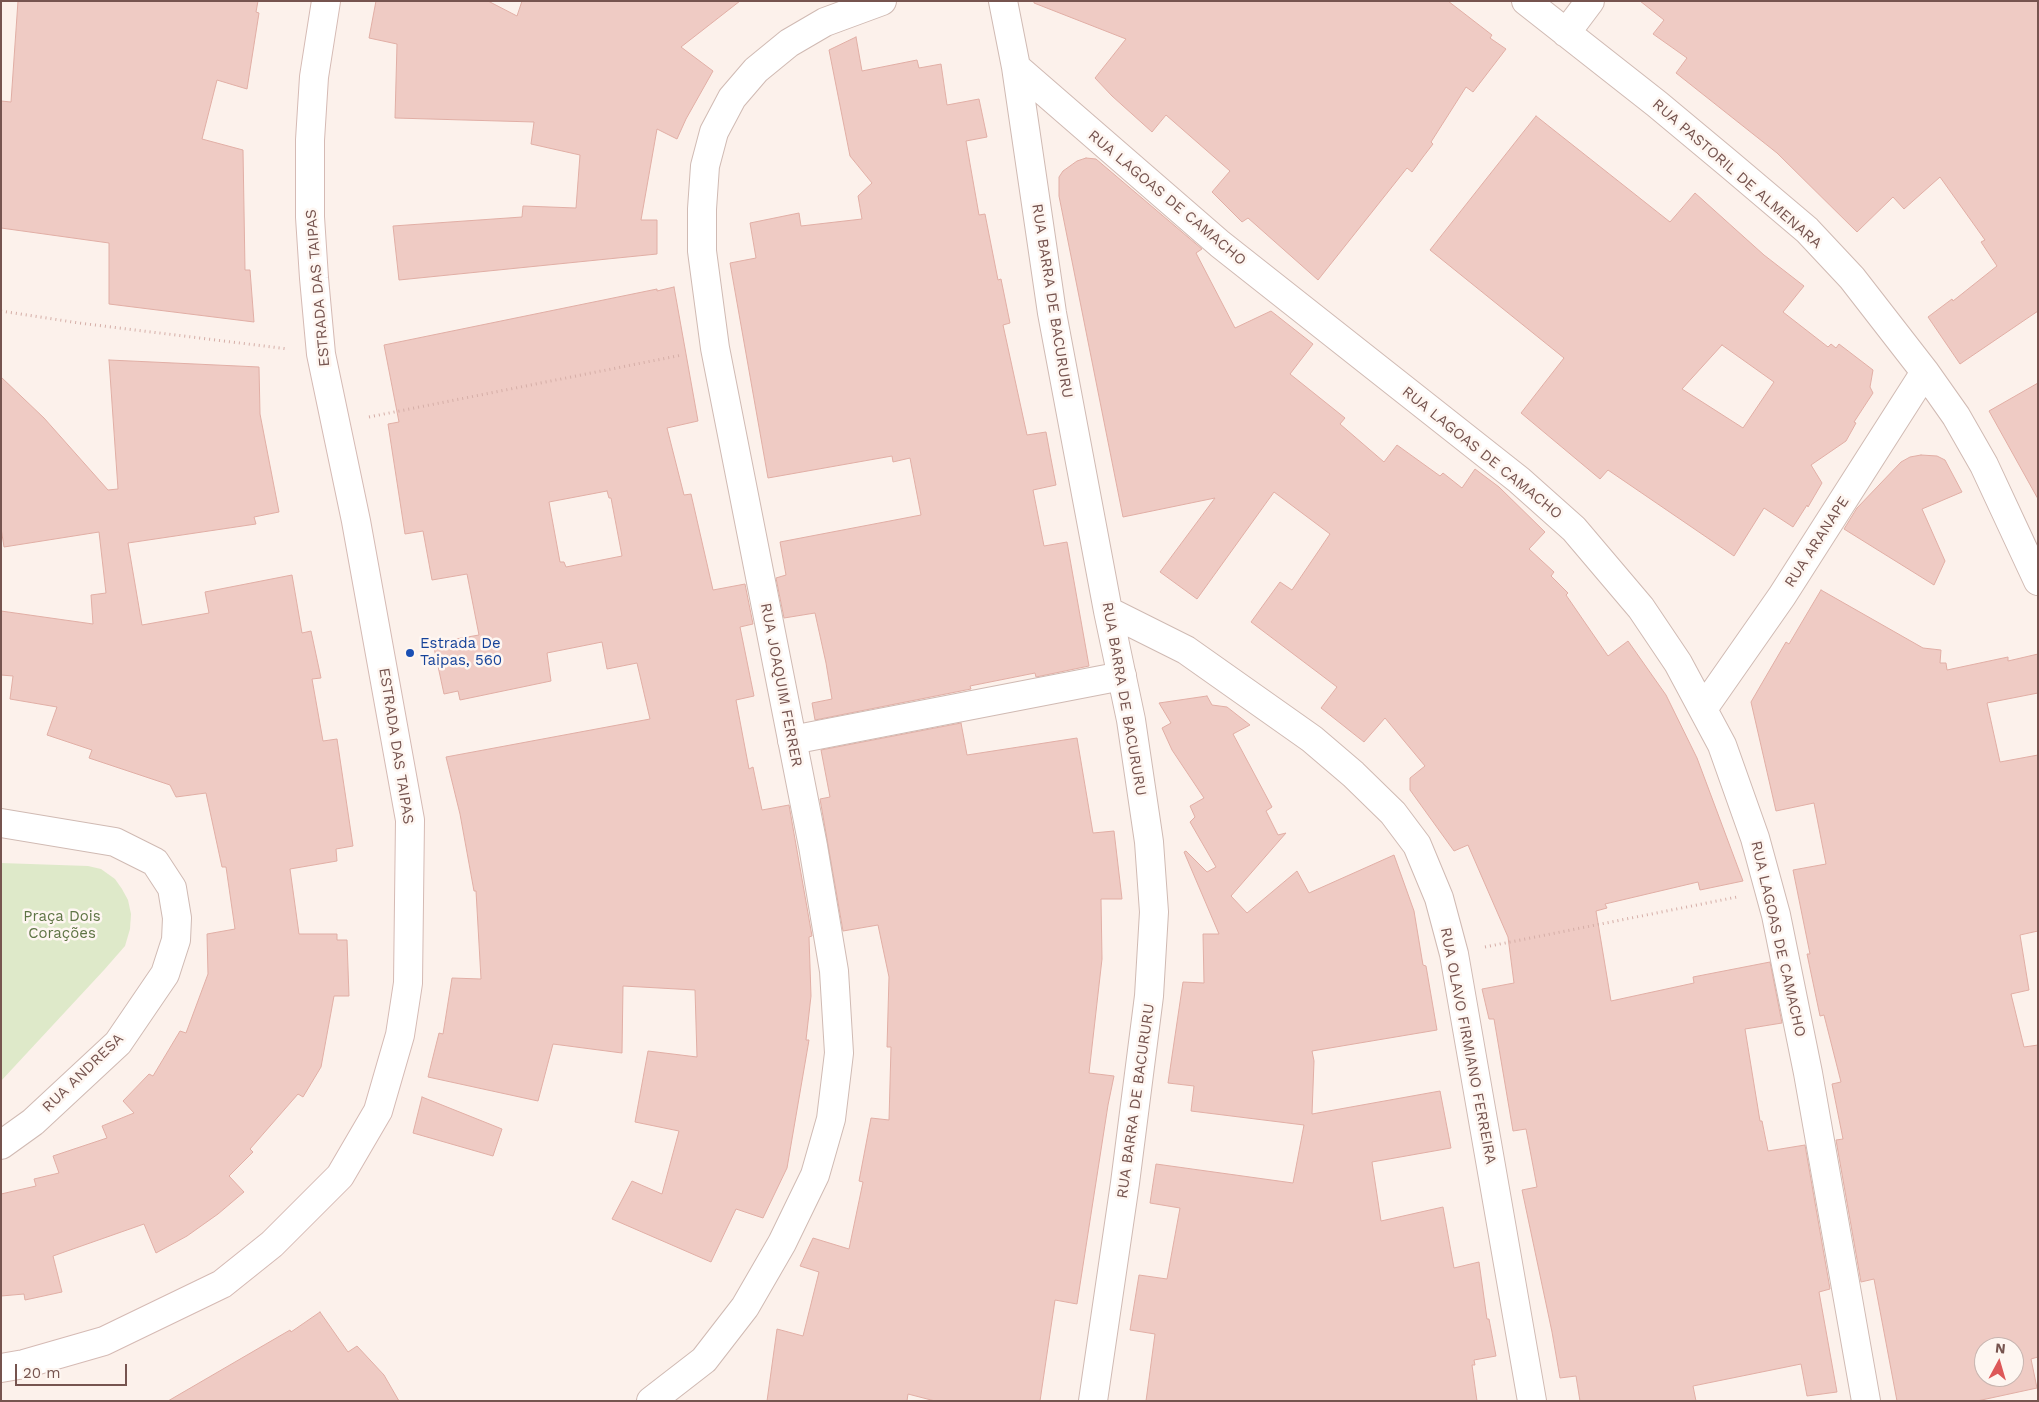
<!DOCTYPE html>
<html>
<head>
<meta charset="utf-8">
<style>
  body { margin:0 }
  #map { position:relative; width:2039px; height:1402px; overflow:hidden; background:#fcf1eb; font-family:"Work Sans",sans-serif }
  canvas { display:block }
  .frame { position:absolute; inset:0; border:2px solid #76544f; pointer-events:none }
  .north { position:absolute; left:1974px; top:1337px; width:50px; height:50px; box-sizing:border-box; background:#fef6f1; border:1px solid #c8b5b0; border-radius:50%; rotate:6deg; font-size:14px; font-weight:700; line-height:20px; text-align:center; color:#76544f }
  .north::after { content:''; display:block; margin:auto; width:18px; height:22px; background:#dd5859; clip-path:polygon(50% 0,100% 100%,50% 72%,0 100%) }
  .scale { position:absolute; left:15px; top:1364px; width:112px; height:22px; box-sizing:border-box; border:2px solid #76544f; border-top:0; padding-left:6px; font-size:15px; line-height:18px; white-space:nowrap; color:#76544f; -webkit-text-stroke:4px #fef6f1; paint-order:stroke }
</style>
</head>
<body>
<div id="map">
<canvas width="2039" height="1402"></canvas>
<div class="frame"></div>
<div class="north">N</div>
<div class="scale">20 m</div>
</div>
<script>
const c = document.querySelector('canvas').getContext('2d');
c.lineJoin = 'round';
function fill(path, color) { c.fillStyle = color; c.fill(path, 'evenodd'); }
const toPath = rows => new Path2D(rows.map(r => 'M' + r).join(''));
function trace(path, color, width, dash) { c.strokeStyle = color; c.lineWidth = width; c.lineCap = dash ? 'butt' : 'round'; c.setLineDash(dash || []); c.stroke(path); }
function drawText(font, color, halo, rows, align = 'center') {
  c.font = font + ' "Work Sans",sans-serif'; c.lineWidth = 5; c.setLineDash([]); c.textBaseline = 'middle'; c.strokeStyle = halo; c.fillStyle = color; for (const [text, x, y, turn = 0] of rows) {
    c.save(); c.translate(x, y); c.rotate((+turn || 0) * Math.PI / 180); c.textAlign = isNaN(turn) ? turn : align; if (halo) c.strokeText(text, 0, 0); c.fillText(text, 0, 0); c.restore();
  }
}
fill(toPath([
  [1,863,88,866,101,869,115,879,122,889,128,900,131,914,130,929,125,946,104,970,1,1081]
]), '#dee9c9');
const building = toPath([
  [18,1,258,1,256,12,259,13,247,89,217,80,202,139,243,150,245,270,250,270,254,322,109,304,109,243,1,228,1,101,11,102,18,1],
  [376,1,488,1,517,16,522,1,740,1,681,47,713,71,686,119,677,139,657,129,641,220,657,220,657,254,399,280,393,226,522,217,523,206,576,208,580,155,531,144,534,122,395,118,397,44,369,38,376,1],
  [1034,1,1448,1,1492,35,1490,38,1506,49,1473,92,1466,87,1431,142,1433,144,1423,157,1412,172,1407,168,1318,280,1248,218,1242,222,1212,192,1230,171,1166,115,1152,132,1112,96,1095,78,1126,39,1034,3,1034,1],
  [1640,1,2038,1,2038,311,1960,364,1928,317,1952,299,1953,301,1997,266,1981,242,1985,240,1940,177,1904,209,1893,197,1857,232,1777,153,1676,73,1687,58,1653,34,1664,20,1640,1],
  [856,37,862,71,917,60,919,68,941,64,947,105,979,99,987,137,966,141,979,215,985,214,998,280,1001,279,1010,323,1003,325,1027,435,1046,432,1051,459,1056,485,1033,490,1044,546,1067,542,1089,666,1036,677,1035,673,970,686,971,689,815,720,812,703,832,699,826,663,815,613,784,618,776,578,786,575,780,542,921,515,910,458,893,462,892,456,768,478,730,263,756,258,750,223,799,213,801,226,862,219,858,196,872,183,850,156,829,50,856,37],
  [1536,116,1670,222,1695,193,1764,255,1804,286,1783,312,1828,347,1831,344,1836,348,1839,344,1873,370,1870,387,1873,393,1854,422,1856,423,1846,441,1811,465,1822,483,1808,507,1807,505,1793,527,1764,508,1734,556,1608,470,1600,479,1521,413,1564,358,1430,250,1536,116],
  [1722,345,1774,382,1743,428,1682,389,1722,345],
  [1086,158,1096,159,1202,249,1196,253,1235,328,1271,311,1313,344,1290,374,1345,418,1340,424,1384,462,1397,445,1440,476,1443,473,1462,488,1475,469,1499,487,1545,532,1529,549,1554,572,1551,576,1568,593,1566,595,1608,656,1628,641,1666,695,1697,758,1743,881,1700,890,1698,882,1605,904,1607,908,1596,911,1611,1001,1694,983,1693,977,1770,962,1782,1023,1745,1029,1760,1121,1762,1121,1768,1151,1805,1145,1830,1289,1819,1292,1837,1392,1807,1396,1801,1364,1693,1386,1696,1401,1580,1401,1576,1376,1560,1378,1552,1332,1522,1190,1537,1187,1526,1129,1513,1131,1494,1019,1489,1019,1482,989,1514,983,1508,937,1468,845,1454,851,1410,790,1410,778,1425,766,1385,718,1364,742,1321,708,1337,687,1251,622,1280,582,1292,590,1330,534,1274,492,1197,599,1160,572,1215,498,1123,517,1059,196,1059,177,1063,171,1077,161,1086,158],
  [674,287,698,421,667,428,684,495,691,494,713,590,745,584,753,624,740,627,754,696,736,700,749,769,753,767,762,810,789,805,812,936,809,937,811,996,806,1040,809,1040,787,1168,763,1218,736,1209,711,1262,612,1219,632,1181,662,1194,679,1131,635,1122,648,1051,697,1057,695,990,623,986,622,1053,553,1044,538,1101,428,1077,439,1033,443,1034,452,978,481,979,476,891,474,891,460,814,446,757,650,719,637,663,607,669,602,642,547,653,551,681,460,700,458,691,444,694,433,643,479,635,467,574,432,580,423,531,405,534,388,424,399,422,384,345,657,289,657,291,674,287],
  [607,491,609,498,611,498,622,556,566,567,564,562,560,562,549,502,607,491],
  [109,360,259,367,260,414,279,512,254,517,256,524,128,543,142,625,209,613,205,592,292,575,302,633,311,631,321,678,312,679,323,741,337,739,353,846,336,849,337,861,290,869,299,934,337,934,337,940,347,940,349,996,334,996,321,1067,303,1097,298,1094,250,1149,253,1152,229,1176,244,1192,218,1214,187,1236,156,1253,144,1224,53,1256,62,1292,25,1300,24,1294,1,1296,1,1194,36,1186,34,1179,59,1173,53,1156,107,1138,102,1126,134,1113,123,1101,149,1074,153,1076,180,1031,186,1033,208,974,207,934,235,929,226,867,222,867,206,793,176,797,170,785,89,758,92,750,47,735,57,707,10,699,13,676,1,675,1,611,93,624,91,595,106,593,99,532,4,547,1,528,1,377,44,418,108,490,118,489,109,360],
  [2038,383,2038,499,1989,411,2038,383],
  [1921,455,1937,456,1945,460,1962,492,1922,509,1945,561,1934,585,1844,529,1857,508,1901,462,1910,457,1921,455],
  [1821,590,1923,648,1941,650,1940,663,1946,663,1947,670,2008,657,2008,661,2038,654,2038,693,1987,703,2000,762,2038,755,2038,931,2020,935,2029,990,2011,994,2024,1047,2038,1045,2038,1357,2031,1359,2037,1388,1977,1401,1897,1401,1874,1279,1861,1282,1836,1140,1843,1139,1832,1084,1841,1082,1824,1015,1820,1016,1807,954,1810,954,1793,870,1826,864,1814,803,1776,811,1751,702,1786,642,1789,644,1821,590],
  [1984,1347,2014,1347,2014,1377,1984,1377,1984,1347],
  [1207,696,1212,705,1227,707,1250,725,1233,734,1272,807,1266,811,1278,835,1286,833,1231,896,1247,913,1297,871,1309,893,1394,855,1414,911,1423,965,1426,966,1437,1030,1312,1051,1314,1061,1312,1114,1440,1091,1451,1148,1372,1162,1381,1221,1443,1207,1454,1268,1479,1262,1487,1319,1489,1319,1496,1356,1474,1360,1475,1365,1472,1365,1477,1401,1146,1401,1155,1334,1130,1330,1139,1275,1167,1279,1180,1208,1150,1203,1156,1164,1293,1183,1304,1125,1191,1111,1194,1086,1168,1083,1183,982,1204,983,1203,934,1219,934,1184,852,1186,851,1207,872,1216,867,1190,822,1195,817,1190,806,1204,798,1172,750,1162,728,1171,723,1159,703,1207,696],
  [961,723,967,755,1077,738,1093,833,1114,831,1122,899,1101,899,1102,959,1089,1073,1114,1076,1108,1105,1077,1304,1055,1300,1040,1401,935,1401,908,1394,907,1401,767,1401,777,1329,803,1336,819,1272,800,1266,813,1238,849,1249,863,1182,859,1181,871,1118,889,1120,891,1047,887,1047,889,977,878,925,843,931,820,799,830,797,821,750,961,723],
  [422,1097,502,1129,493,1156,413,1133,422,1097],
  [320,1312,348,1352,357,1346,384,1375,399,1401,168,1401,290,1330,291,1332,320,1312]
]);
fill(building, '#efcbc4');
trace(building, '#e1aea5', 1);
const pedestrian = toPath([
  [792,740,1122,676]
]);
const minor = toPath([
  [1003,1,1016,67,1052,313,1108,611,1131,720,1149,842,1154,912,1149,996,1125,1183,1093,1401],
  [1526,1,1657,104,1729,164,1807,230,1852,278,1925,372,1956,416,1984,465,2038,581],
  [1566,33,1590,1],
  [1016,67,1220,244,1519,480,1574,529,1641,608,1678,663,1722,745,1755,838,1776,915,1808,1073,1866,1401],
  [1108,611,1186,650,1312,739,1353,774,1393,813,1417,845,1439,898,1454,954,1532,1401],
  [1703,709,1782,596,1925,372],
  [1,823,115,842,155,862,172,888,177,918,176,940,165,974,118,1043,33,1122,1,1145],
  [651,1401,704,1360,745,1307,782,1243,815,1175,831,1119,839,1053,834,971,813,846,715,348,702,251,702,209,705,166,714,132,732,98,756,70,789,43,825,22,882,1]
]);
const secondary = toPath([
  [1,1368,24,1364,104,1341,222,1284,272,1244,340,1176,378,1111,400,1035,408,983,410,820,356,521,321,354,314,278,310,217,310,140,314,77,326,1]
]);
trace(pedestrian, '#d0bab3', 30);
trace(minor, '#d0bab3', 30);
trace(secondary, '#d5bab4', 30);
trace(toPath([
  [1,311,79,323,288,349],
  [369,417,682,355],
  [1485,947,1737,897]
]), '#d5aea7', 3, [1, 4]);
trace(pedestrian, '#fff', 28);
trace(minor, '#fff', 28);
trace(secondary, '#fff', 28);
for (const [x, y, r, color] of [
  [410,653,5,"#1a4fb4"]
]) { const dot = new Path2D(); dot.arc(x, y, r, 0, 2 * Math.PI); c.fillStyle = color; c.fill(dot); trace(dot, '#fef6f1', 2); }
drawText('15px', '#76544f', '#fef6f1', [
  ["RUA PASTORIL DE ALMENARA",1737,174,41],
  ["RUA LAGOAS DE CAMACHO",1167,198,40],
  ["ESTRADA DAS TAIPAS",318,288,-95],
  ["RUA BARRA DE BACURURU",1052,301,81],
  ["RUA LAGOAS DE CAMACHO",1482,453,39],
  ["RUA ARANAPE",1817,542,-57],
  ["RUA JOAQUIM FERRER",781,685,79],
  ["RUA BARRA DE BACURURU",1124,699,80],
  ["ESTRADA DAS TAIPAS",396,746,81],
  ["RUA LAGOAS DE CAMACHO",1778,939,77],
  ["RUA OLAVO FIRMIANO FERREIRA",1468,1046,79],
  ["RUA ANDRESA",83,1073,-44],
  ["RUA BARRA DE BACURURU",1136,1101,-82]
]);
drawText('15px', '#164399', '#fef6f1', [
  ["Estrada De",420,644],
  ["Taipas, 560",420,661]
], 'left');
drawText('15px', '#5e7444', '#fef6f1', [
  ["Praça Dois",62,917],
  ["Corações",62,934]
]);
</script>
</body>
</html>
